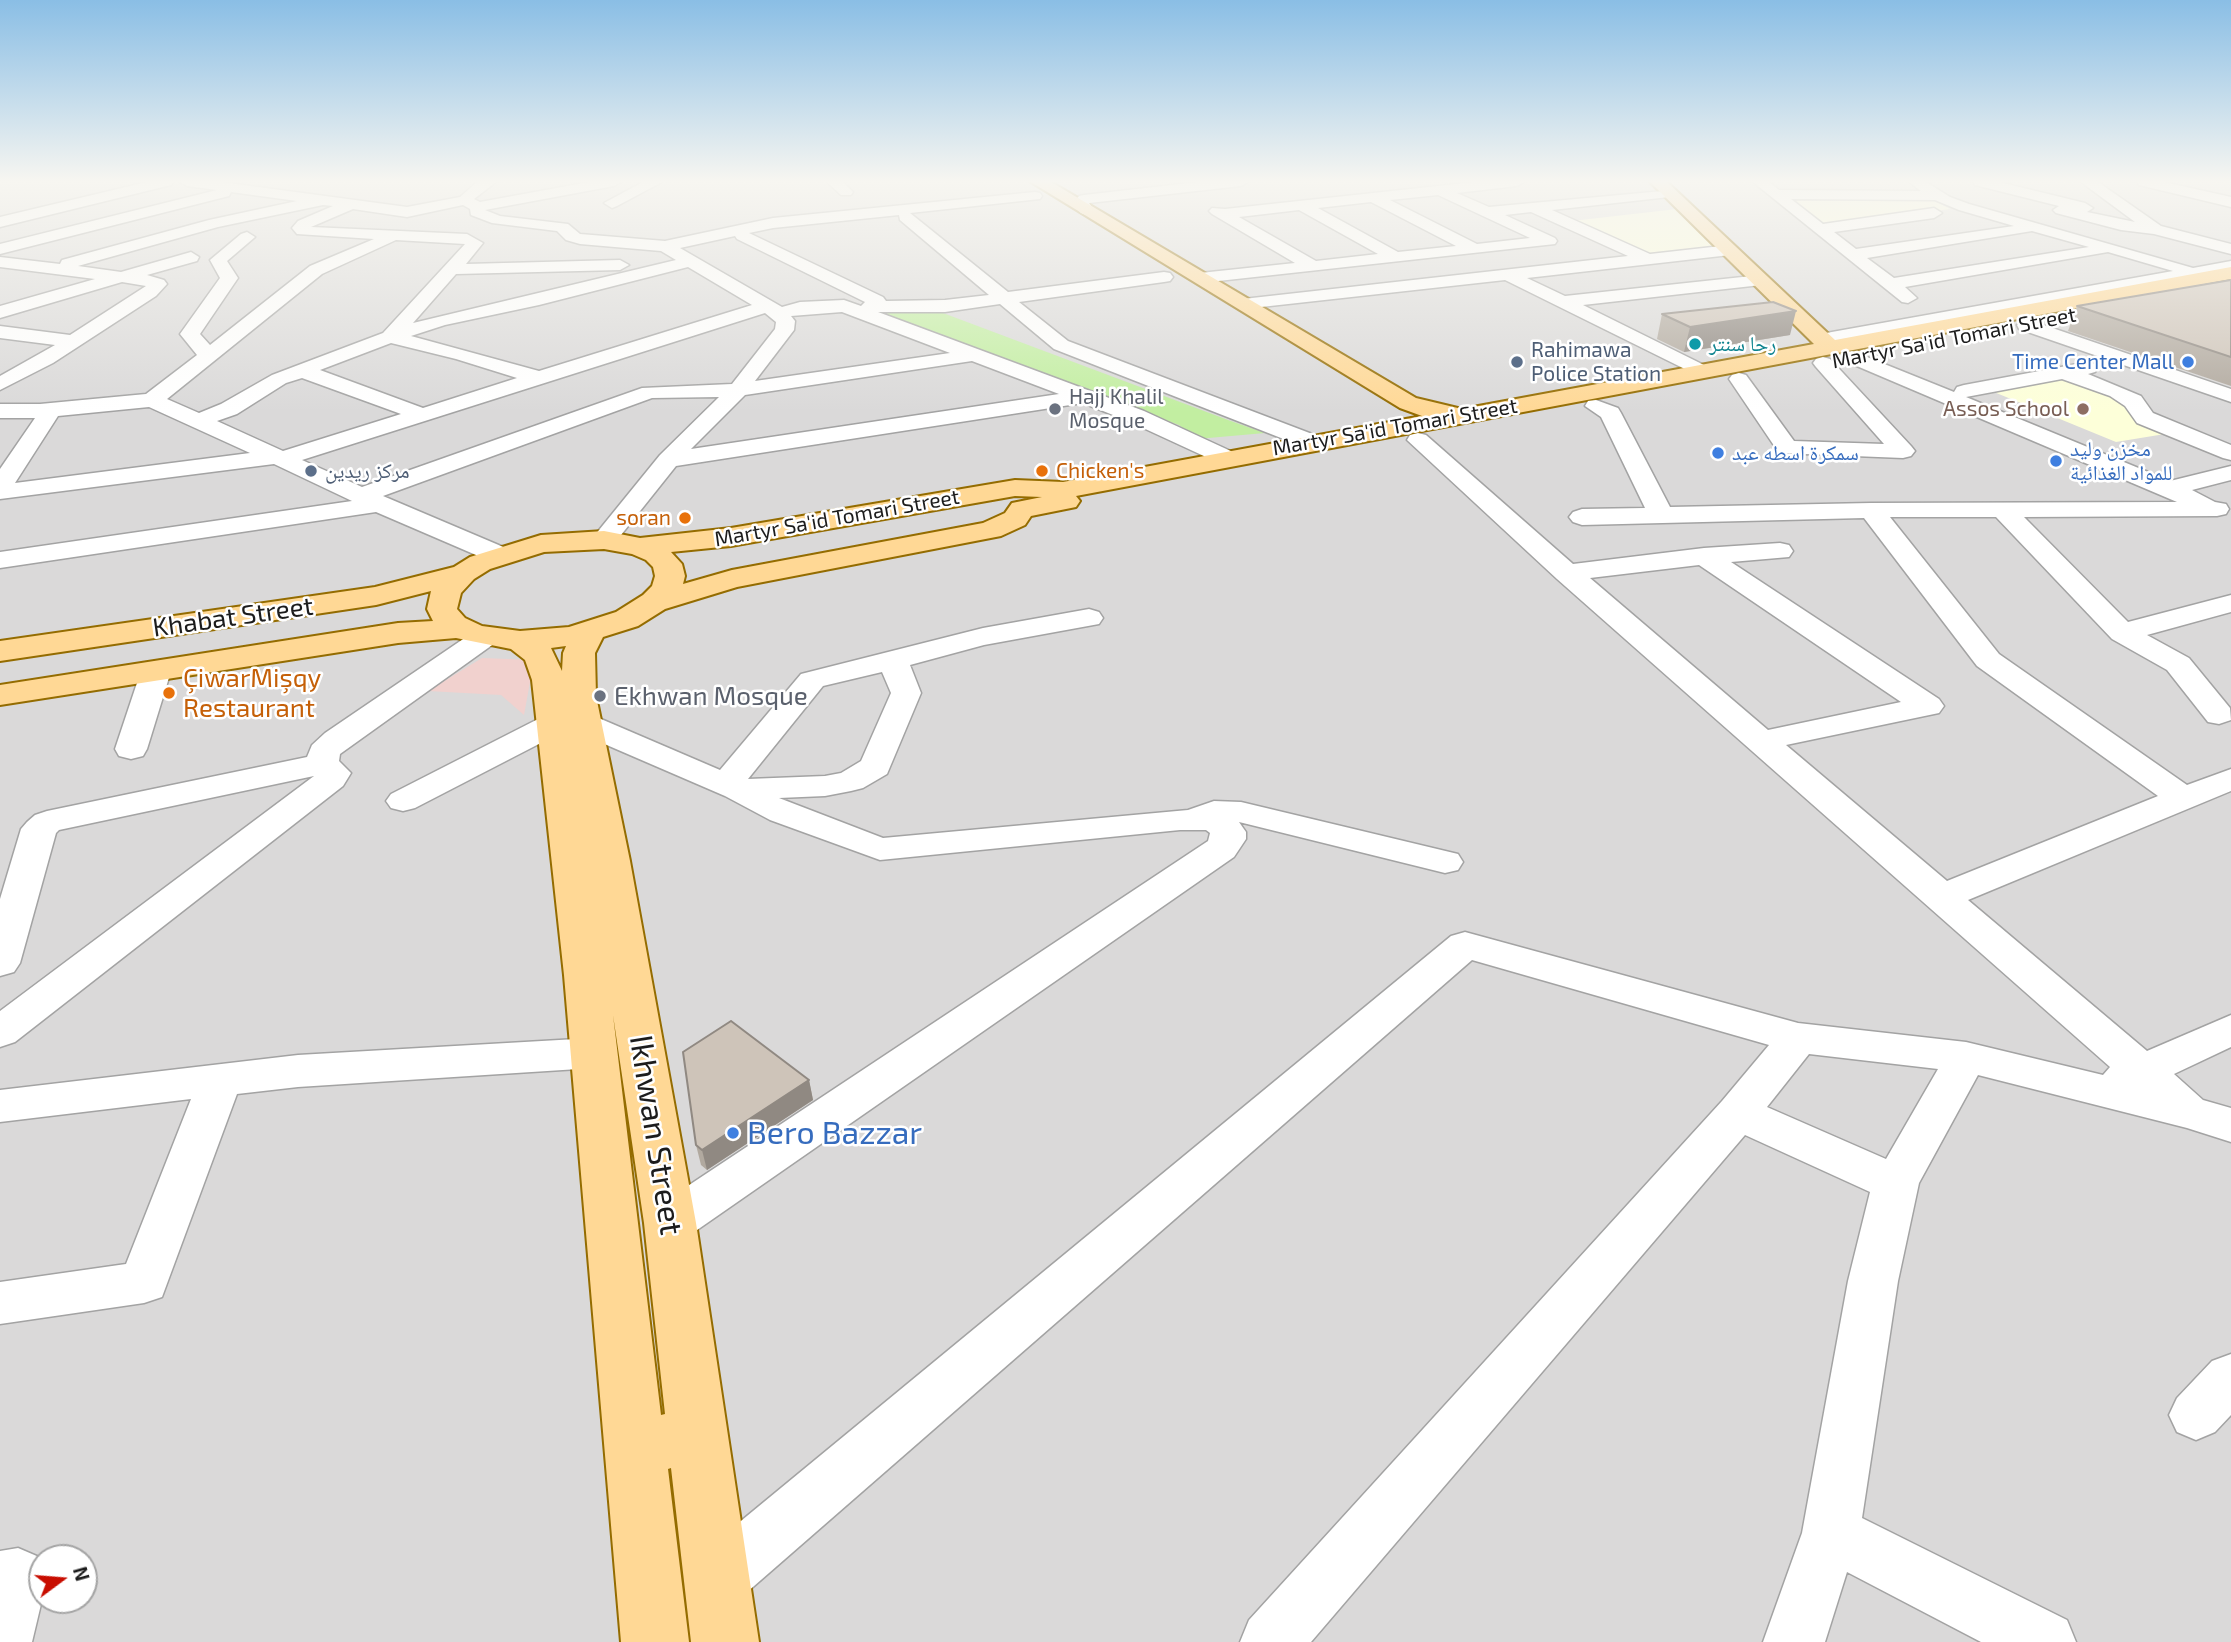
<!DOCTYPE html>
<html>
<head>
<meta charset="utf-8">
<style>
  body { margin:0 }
  #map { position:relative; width:2231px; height:1642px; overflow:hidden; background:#eeebe0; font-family:"Exo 2",sans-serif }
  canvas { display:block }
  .north { position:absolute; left:28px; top:1544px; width:70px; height:70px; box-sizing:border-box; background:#fff; border:2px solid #a4a4a4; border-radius:50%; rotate:74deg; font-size:19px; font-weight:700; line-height:28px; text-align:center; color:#1c1c1c }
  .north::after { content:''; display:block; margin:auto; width:24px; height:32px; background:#c80d00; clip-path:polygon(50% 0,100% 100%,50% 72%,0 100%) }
</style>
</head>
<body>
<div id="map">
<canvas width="2231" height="1642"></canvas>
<div class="north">N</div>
</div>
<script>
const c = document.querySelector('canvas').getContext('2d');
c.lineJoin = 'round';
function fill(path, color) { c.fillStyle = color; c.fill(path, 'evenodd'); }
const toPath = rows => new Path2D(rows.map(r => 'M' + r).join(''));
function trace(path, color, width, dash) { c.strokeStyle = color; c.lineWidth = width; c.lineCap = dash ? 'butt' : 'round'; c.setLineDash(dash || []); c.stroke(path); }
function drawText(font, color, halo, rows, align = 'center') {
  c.font = font + ' "Exo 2","Noto Naskh Arabic",sans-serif'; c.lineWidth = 5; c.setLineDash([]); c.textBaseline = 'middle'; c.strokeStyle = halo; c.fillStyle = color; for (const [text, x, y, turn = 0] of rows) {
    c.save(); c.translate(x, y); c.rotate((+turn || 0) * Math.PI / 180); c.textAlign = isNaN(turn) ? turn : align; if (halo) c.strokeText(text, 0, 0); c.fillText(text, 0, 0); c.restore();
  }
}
fill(toPath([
  [0,182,2231,182,2231,1642,0,1642],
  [42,1558,84,1558,84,1600,42,1600]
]), '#dad9d9');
fill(toPath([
  [482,658,534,660,524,715,501,695,428,691]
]), '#f1d1ce');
fill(toPath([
  [1788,197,1931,199,1950,209,1823,226],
  [1677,209,1717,248,1649,256,1572,221],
  [2067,375,2113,392,2171,433,2116,442,1989,390]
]), '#fdffd9');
fill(toPath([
  [935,310,1228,420,1265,433,1197,439,1179,425,876,314]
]), '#c2eea1');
const minor = toPath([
  [147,182,173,182,171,185,0,227,0,217,147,182],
  [180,182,221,182,407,207,460,197,477,182,496,182,474,199,480,202,589,182,621,182,614,186,485,210,500,216,568,224,580,234,665,241,773,218,1035,192,1040,193,1042,196,1040,199,910,213,1008,292,1164,272,1170,273,1173,277,1170,281,1164,282,1019,302,1068,341,1320,437,1323,442,1320,447,1304,447,1054,349,1000,304,945,312,878,312,1144,411,1235,453,1239,458,1235,463,1227,465,1219,463,1128,421,1083,403,676,466,613,545,604,548,595,545,591,540,595,535,660,455,719,397,652,398,383,496,508,549,512,555,508,561,499,563,490,561,376,512,0,568,0,552,352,501,274,464,0,499,0,469,35,418,0,418,0,404,40,404,146,394,197,355,180,334,220,278,210,260,241,234,247,232,255,237,227,261,238,278,200,334,210,345,310,266,374,239,297,234,292,228,298,221,333,206,323,205,218,227,78,266,121,272,191,252,199,257,197,261,147,275,164,280,167,284,156,296,53,363,0,390,0,376,55,345,0,338,0,326,70,335,146,286,122,282,0,318,0,306,95,279,0,267,0,257,60,264,62,260,209,220,297,201,231,192,229,196,0,254,0,244,217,190,187,186,180,182],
  [463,205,470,209,471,215,492,223,557,231,566,240,580,244,661,251,676,260,413,323,456,274,620,270,629,265,620,260,466,264,483,243,467,234,311,227,353,209,407,217,463,205],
  [899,215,900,220,989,295,945,300,886,301,883,297,749,233,773,228,899,215],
  [735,236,737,239,865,302,861,306,844,300,800,302,782,307,680,248,735,236],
  [396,240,465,244,383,333,272,375,221,404,199,413,167,399,322,274,396,240],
  [688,267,752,305,539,371,411,336,445,325,539,305,688,267],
  [842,312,950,353,755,381,794,330,795,321,791,316,842,312],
  [765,313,776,322,775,329,732,384,642,388,362,487,302,460,765,313],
  [391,343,456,359,517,378,423,408,320,370,391,343],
  [972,361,1059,394,691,449,745,395,972,361],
  [302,378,401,414,283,451,217,421,237,414,286,383,302,378],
  [149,407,250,453,15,483,58,416,149,407],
  [643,182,662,182,617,206,612,208,604,203,643,182],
  [827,182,843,182,853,192,851,195,841,195,827,182],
  [1198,182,1248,182,1241,186,1089,203,1094,210,1086,215,1081,213,1072,204,1079,196,1084,195,1198,182],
  [1475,182,1524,182,1517,186,1457,193,1489,207,1674,190,1676,193,1674,196,1669,197,1552,210,1650,254,1730,245,1738,250,1730,255,1527,278,1565,296,1761,275,1770,280,1761,285,1583,305,1708,367,1711,371,1708,375,1701,377,1505,280,1243,309,1234,304,1243,299,1628,256,1531,212,1505,215,1555,238,1557,241,1555,244,1200,283,1191,278,1200,273,1295,263,1212,214,1209,211,1212,208,1225,209,1475,182],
  [1438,195,1530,238,1477,244,1390,200,1438,195],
  [1371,202,1456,246,1398,252,1318,208,1371,202],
  [1299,210,1378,254,1316,261,1239,217,1299,210],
  [1753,182,1769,182,1779,190,1921,191,1909,182,1926,182,1950,197,1969,204,2193,268,2231,261,2231,271,1822,345,1815,343,1812,339,1815,335,2173,271,2108,252,1905,287,1917,298,1908,303,1902,302,1753,182],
  [1791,199,1935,200,1959,210,2014,226,1856,249,1834,232,1934,218,1942,213,1934,208,1823,224,1791,199],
  [2032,231,2089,247,1894,278,1867,258,2032,231],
  [1973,182,1999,182,2085,203,2093,208,2087,212,2135,222,2081,182,2098,182,2161,226,2231,244,2231,254,2154,234,2121,230,2056,213,2053,210,2059,206,1975,185,1973,182],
  [2137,182,2164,182,2231,197,2231,207,2139,185,2137,182],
  [2026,319,2231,389,2231,402,2019,329,2017,325,2026,319],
  [1852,351,1954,392,1957,387,1964,385,2088,362,2095,364,2098,368,2095,372,2088,374,2141,396,2153,413,2231,445,2231,460,2223,458,2137,423,2125,406,2110,396,2062,379,1966,397,2170,481,2231,466,2231,480,2192,490,2215,502,2226,504,2229,509,2226,514,2217,516,2024,517,2128,622,2231,595,2231,612,2147,635,2189,658,2230,708,2231,720,2219,724,2208,722,2167,670,2112,639,1996,517,1890,517,1999,654,2187,785,2231,769,2231,791,1968,900,2147,1051,2231,1015,2231,1047,2174,1074,2203,1100,2231,1108,2231,1142,2187,1128,1978,1075,1919,1183,1898,1281,1862,1518,2067,1620,2076,1642,1981,1642,1847,1572,1825,1642,1763,1642,1802,1533,1848,1281,1870,1192,1745,1135,1311,1642,1240,1642,1249,1620,1722,1101,1769,1045,1472,960,738,1600,717,1609,696,1600,687,1579,696,1558,1451,936,1465,932,1798,1023,1966,1042,2103,1075,2110,1067,1557,579,1407,440,1410,435,1418,433,1426,435,1573,564,1704,548,1780,543,1789,545,1793,551,1789,557,1731,562,1939,699,1944,706,1939,713,1786,745,1947,881,2158,796,1977,666,1864,518,1582,525,1573,522,1569,517,1573,512,1582,509,1645,508,1601,417,1585,406,1588,401,1596,400,1618,408,1621,413,1670,507,1871,503,2177,502,1845,361,1842,357,1845,353,1852,351],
  [1699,565,1901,702,1768,730,1590,578,1699,565],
  [1809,1054,1938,1069,1886,1159,1767,1107,1809,1054],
  [1823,357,1830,359,1911,446,1915,451,1911,456,1903,458,1779,453,1729,379,1732,375,1739,373,1746,375,1794,441,1884,444,1816,367,1813,363,1816,359,1823,357],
  [1089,609,1099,612,1103,618,1099,624,984,645,910,665,921,693,887,774,863,788,851,791,825,796,779,798,883,838,1188,810,1214,801,1241,802,1458,854,1463,862,1458,870,1445,873,1239,822,1246,832,1246,839,1234,857,687,1237,670,1242,653,1237,646,1223,653,1209,1208,841,1210,833,1206,830,1180,830,880,860,770,820,725,796,572,730,568,725,564,731,415,808,403,811,391,808,386,801,391,794,542,717,553,714,564,717,568,722,572,716,583,713,594,716,720,770,801,674,983,628,1089,609],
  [882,672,891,693,861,761,841,773,825,776,748,779,823,686,882,672],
  [485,628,495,631,500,637,495,643,340,754,339,761,351,773,343,786,15,1042,0,1047,0,1011,314,776,59,830,56,833,20,963,14,972,0,976,0,899,21,829,27,822,35,815,47,811,307,757,312,745,325,733,475,631,485,628],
  [156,662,167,665,171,671,147,749,143,756,131,759,119,756,115,749,141,671,145,665,156,662],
  [594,1038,609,1042,615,1053,609,1064,594,1068,298,1087,237,1094,162,1297,144,1303,0,1324,0,1282,126,1264,191,1099,0,1122,0,1090,298,1055,594,1038],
  [2231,1354,2231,1415,2215,1432,2196,1440,2177,1432,2169,1415,2177,1398,2212,1361,2231,1354],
  [18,1548,39,1557,42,1564,42,1600,32,1642,0,1642,0,1551,18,1548]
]);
const major = toPath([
  [1031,182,1051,182,1416,398,1462,409,1814,344,1650,182,1667,182,1835,340,2231,267,2231,279,1076,496,1080,501,1076,507,1031,516,1025,525,1001,536,737,587,665,609,638,626,603,637,595,653,596,696,630,861,696,1223,759,1642,691,1642,671,1468,668,1469,689,1642,621,1642,564,975,532,680,525,660,511,649,456,638,398,643,0,705,0,685,398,623,433,621,427,609,431,591,376,605,0,661,0,641,375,587,454,567,470,557,541,535,604,531,640,538,731,528,1015,480,1063,482,1422,416,1400,408,1031,182],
  [1015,496,1042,497,1012,503,1005,513,983,523,732,570,683,584,685,576,682,564,671,552,731,546,1015,496],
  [604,549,632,554,646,560,653,567,655,576,652,586,643,595,616,612,569,627,520,631,482,626,465,618,457,609,461,593,474,579,490,569,544,552,604,549],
  [566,646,563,653,562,671,551,648,566,646],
  [613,1015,644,1223,665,1414,661,1415,613,1015]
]);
trace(minor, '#a3a3a3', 3);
trace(major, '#946c00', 4);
fill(minor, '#fff');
fill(major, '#ffd895');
fill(toPath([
  [2231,280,2231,386,2068,331,2077,306],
  [1662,314,1790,335,1684,352,1657,339],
  [809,1080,813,1100,707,1170,701,1165,696,1145]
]), '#b1a99f');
fill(toPath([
  [1796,311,1790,335,1684,352,1690,327],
  [809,1080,813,1100,707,1170,702,1150]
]), '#908982');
const building = toPath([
  [2231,280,2231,357,2077,306,2231,280],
  [1773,302,1796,311,1690,327,1662,314,1773,302],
  [731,1021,809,1080,702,1150,696,1145,683,1052,731,1021]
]);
fill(building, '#cec4b9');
trace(building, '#908982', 2);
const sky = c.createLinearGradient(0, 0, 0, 412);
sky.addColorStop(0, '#8abee5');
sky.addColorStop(0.44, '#f7f6f1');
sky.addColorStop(1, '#f7f6f100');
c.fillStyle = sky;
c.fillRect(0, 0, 2231, 412);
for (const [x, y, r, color] of [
  [1695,344,7,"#0f9aa8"],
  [1517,362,7,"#5c6f8a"],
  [2188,362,7,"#3f7fe0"],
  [1055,409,7,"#6b7280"],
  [2083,409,7,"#8d6e63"],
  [1718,453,7,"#3f7fe0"],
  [2056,461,7,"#3f7fe0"],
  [311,471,7,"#5c6f8a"],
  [1042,471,7,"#e8710a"],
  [685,518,7,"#e8710a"],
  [169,693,7,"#e8710a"],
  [600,696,7,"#6b7280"],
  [733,1133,7,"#3f7fe0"]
]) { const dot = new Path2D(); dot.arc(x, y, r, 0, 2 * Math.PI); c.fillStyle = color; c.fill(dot); trace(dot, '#fff', 2.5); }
drawText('21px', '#1c1c1c', '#fff', [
  ["Martyr Sa'id Tomari Street",1954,338,-11],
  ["Martyr Sa'id Tomari Street",1395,427,-10],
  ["Martyr Sa'id Tomari Street",837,518,-10]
]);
drawText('21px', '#0d838f', '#fff', [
  ["رحا سنتر",1709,344]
], 'left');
drawText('21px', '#4e5e75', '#fff', [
  ["Rahimawa",1531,350],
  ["Police Station",1531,374],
  ["مركز ريدين",325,471]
], 'left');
drawText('21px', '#366cbe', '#fff', [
  ["Time Center Mall",2174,362,"right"],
  ["مخزن وليد",2070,449],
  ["للمواد الغذائية",2070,473],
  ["سمكرة اسطه عبد",1732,453]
], 'left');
drawText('21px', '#5b616d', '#fff', [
  ["Hajj Khalil",1069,397],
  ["Mosque",1069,421]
], 'left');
drawText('21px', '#785e54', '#fff', [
  ["Assos School",2069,409]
], 'right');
drawText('21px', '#c56008', '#fff', [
  ["Chicken's",1056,471],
  ["soran",671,518,"right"]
], 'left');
drawText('26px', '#1c1c1c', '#fff', [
  ["Khabat Street",233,617,-8]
]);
drawText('26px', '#c56008', '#fff', [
  ["ÇiwarMişqy",183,678],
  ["Restaurant",183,708]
], 'left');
drawText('26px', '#5b616d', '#fff', [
  ["Ekhwan Mosque",614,696]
], 'left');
drawText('32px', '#366cbe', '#fff', [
  ["Bero Bazzar",747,1133]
], 'left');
drawText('32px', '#1c1c1c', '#fff', [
  ["Ikhwan Street",656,1135,81]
]);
</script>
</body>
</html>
